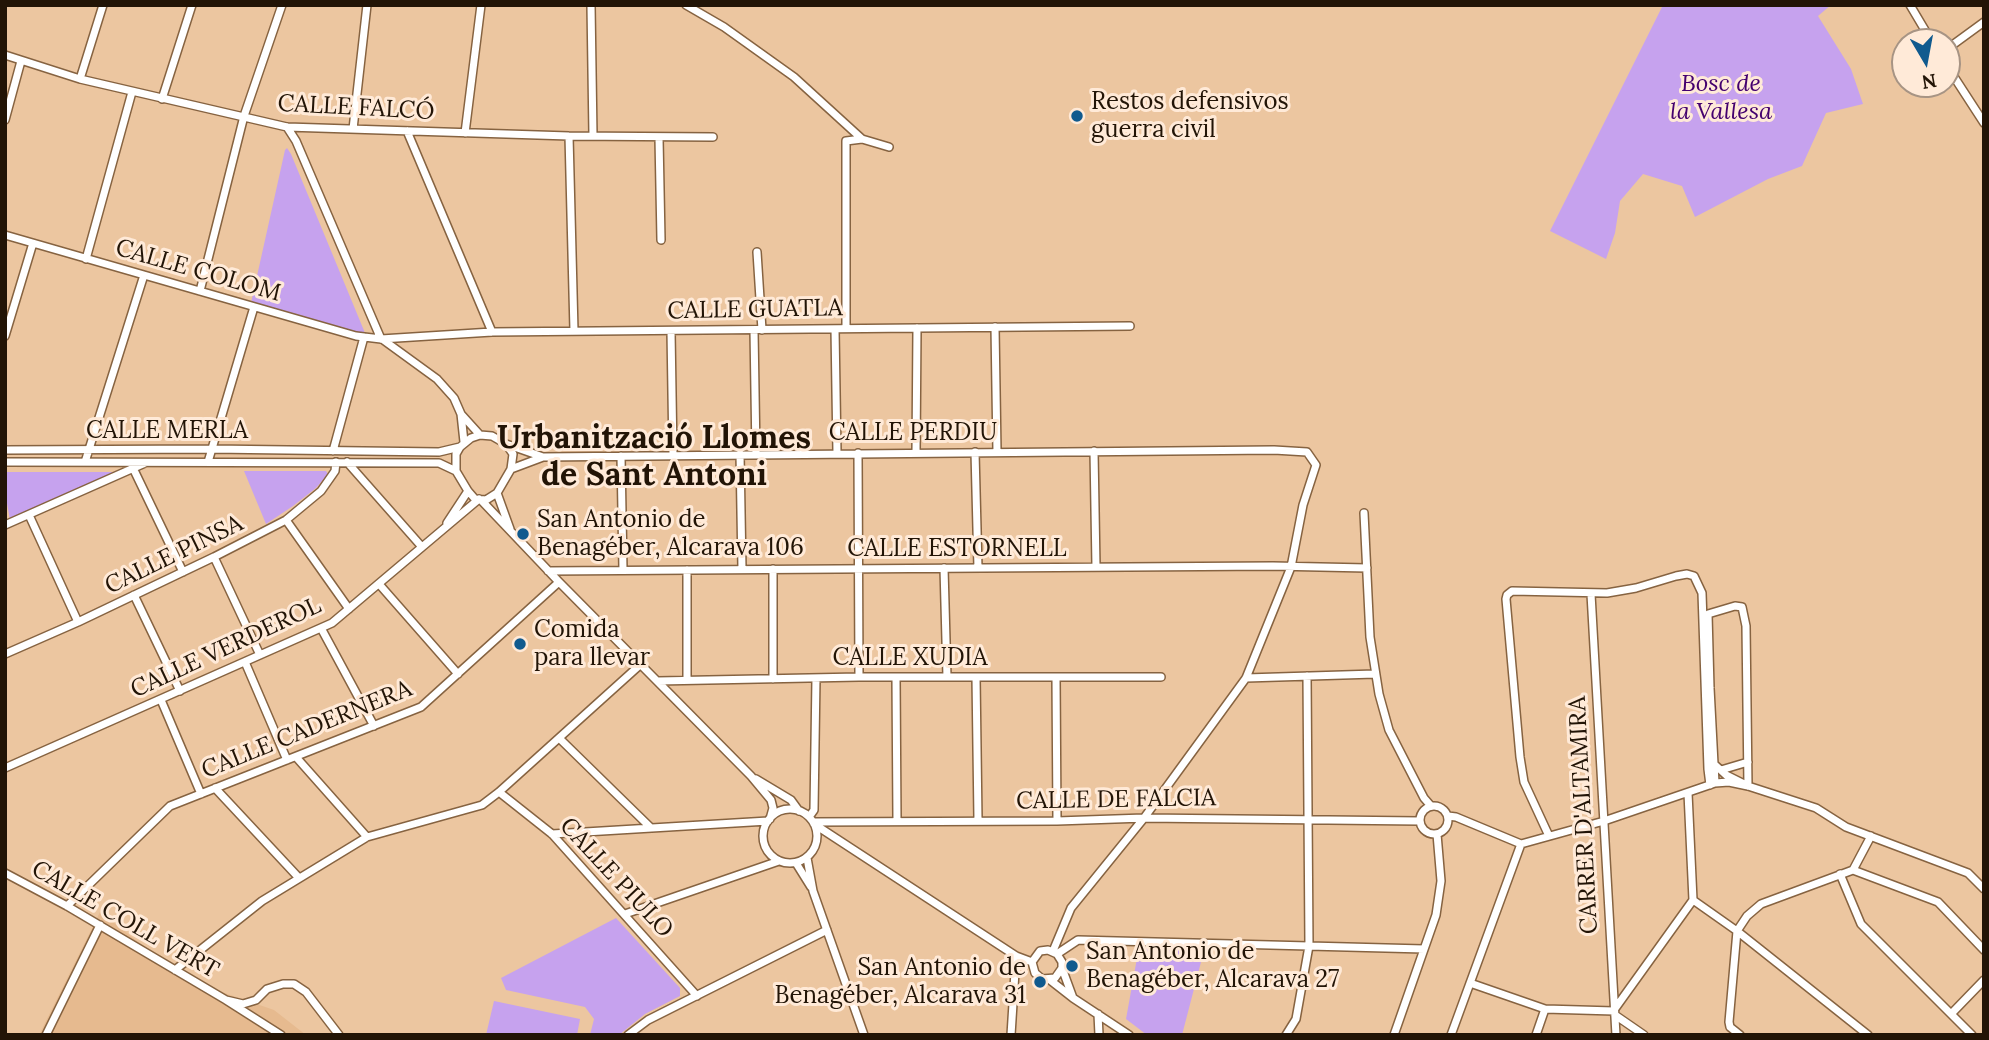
<!DOCTYPE html>
<html>
<head>
<meta charset="utf-8">
<style>
  body { margin:0 }
  #map { position:relative; width:1989px; height:1040px; overflow:hidden; background:#ecc6a0; font-family:Lora,serif }
  canvas { display:block }
  .frame { position:absolute; inset:0; border:7px solid #221406; pointer-events:none }
  .north { position:absolute; left:1891px; top:28px; width:70px; height:70px; box-sizing:border-box; background:#ffead8; border:2px solid #a79484; border-radius:50%; rotate:170deg; font-size:19px; font-weight:700; line-height:28px; text-align:center; color:#221406 }
  .north::after { content:''; display:block; margin:auto; width:24px; height:32px; background:#105a8e; clip-path:polygon(50% 0,100% 100%,50% 72%,0 100%) }
</style>
</head>
<body>
<div id="map">
<canvas width="1989" height="1040"></canvas>
<div class="frame"></div>
<div class="north">N</div>
</div>
<script>
const c = document.querySelector('canvas').getContext('2d');
c.lineJoin = 'round';
function fill(path, color) { c.fillStyle = color; c.fill(path, 'evenodd'); }
const toPath = rows => new Path2D(rows.map(r => 'M' + r).join(''));
function trace(path, color, width, dash) { c.strokeStyle = color; c.lineWidth = width; c.lineCap = dash ? 'butt' : 'round'; c.setLineDash(dash || []); c.stroke(path); }
function drawText(font, color, halo, rows, align = 'center') {
  c.font = font + ' Lora,serif'; c.lineWidth = 6; c.setLineDash([]); c.textBaseline = 'middle'; c.strokeStyle = halo; c.fillStyle = color; for (const [text, x, y, turn = 0] of rows) {
    c.save(); c.translate(x, y); c.rotate((+turn || 0) * Math.PI / 180); c.textAlign = isNaN(turn) ? turn : align; if (halo) c.strokeText(text, 0, 0); c.fillText(text, 0, 0); c.restore();
  }
}
fill(toPath([
  [100,912,187,980,274,1010,306,1035,39,1035]
]), '#e6ba8f');
fill(toPath([
  [1663,5,1831,5,1818,16,1851,69,1863,104,1826,113,1802,166,1768,179,1695,217,1682,186,1643,174,1620,201,1615,233,1606,259,1550,231],
  [287,148,291,154,365,333,358,333,251,303,285,150],
  [244,471,326,471,328,474,316,488,293,506,266,524],
  [5,472,122,472,10,520,5,492],
  [616,918,680,988,680,996,645,1014,619,1035,590,1035,594,1019,585,1007,506,990,501,978],
  [1139,947,1191,949,1201,962,1182,1035,1147,1035,1126,1019],
  [494,1001,580,1019,577,1035,486,1035]
]), '#c6a2ee');
const street = toPath([
  [591,5,593,136],
  [686,5,724,27,794,77,862,139],
  [1910,5,1932,42],
  [1947,49,1984,22],
  [5,55,80,79,287,127,569,136,713,137],
  [1947,66,1984,123],
  [80,79,103,5],
  [162,99,192,5],
  [5,120,21,61],
  [287,127,296,141,381,339],
  [353,129,367,5],
  [407,131,492,332],
  [465,133,481,5],
  [569,136,574,331],
  [659,138,661,240],
  [5,235,356,336,381,339,492,332,1130,326],
  [757,252,762,330],
  [86,259,132,92],
  [200,291,244,116,282,5],
  [995,327,997,452],
  [846,328,846,141,862,139,889,147],
  [835,329,837,453],
  [754,330,756,454],
  [671,331,673,455],
  [5,336,33,243],
  [382,339,437,379,454,398,461,414],
  [480,435,492,436,506,444,513,454,511,469,497,493,486,500,475,499,468,491,456,471,456,454,460,447,471,438,480,435],
  [464,442,461,414,480,435],
  [506,444,543,457,511,469],
  [5,450,212,449,439,452,460,447],
  [333,451,364,337],
  [1094,451,1096,567],
  [975,452,978,568],
  [858,453,859,677],
  [916,453,917,328],
  [740,454,742,569],
  [621,456,623,570],
  [543,457,1274,450,1307,452,1316,465,1303,505,1291,567,1246,678,1144,818,1071,908,1053,951],
  [5,462,439,463,456,471],
  [85,462,144,275],
  [208,462,254,307],
  [347,462,422,547],
  [133,468,183,572],
  [497,493,510,529],
  [481,500,559,582,751,776,771,800,773,808,770,819],
  [1364,513,1370,637,1379,694,1389,730,1424,798,1431,806],
  [29,515,78,622],
  [286,520,349,609],
  [447,523,468,491],
  [5,525,145,463],
  [214,557,260,655],
  [944,568,947,677],
  [773,569,773,679],
  [687,570,687,680],
  [548,571,1273,566,1367,568],
  [379,584,458,674],
  [1591,594,1616,1035],
  [134,595,180,691],
  [321,628,374,726],
  [5,654,78,622,214,557,286,520,321,491,335,471,336,462],
  [245,662,287,760],
  [896,677,897,821],
  [976,677,978,820],
  [1056,677,1057,821],
  [1246,678,1375,674],
  [658,681,859,677,1161,677],
  [161,700,201,794],
  [559,738,650,827],
  [296,757,367,837],
  [1714,764,1726,775,1748,786,1746,626,1742,607,1735,606,1708,614,1710,688,1715,783],
  [5,768,332,623,479,499],
  [1721,770,1748,762],
  [756,779,791,800,799,811],
  [215,788,299,878],
  [499,792,552,834,697,996],
  '1420 820a14 14 0 1 1 28 0a14 14 0 1 1-28 0Z',
  '763 836a27 27 0 1 1 54 0a27 27 0 1 1-54 0Z',
  [1448,816,1456,817,1521,844],
  [809,817,814,810,816,678],
  [813,822,1057,821,1144,818,1420,821],
  [814,824,1016,956,1032,962],
  [552,834,768,821],
  [1549,836,1524,782,1520,757,1506,599,1507,595,1512,591,1607,593,1636,588,1676,576,1687,574,1694,576,1702,593,1708,769,1710,785],
  [1521,844,1604,821,1715,783,1729,782,1748,786,1816,808,1846,827,1968,873,1984,889],
  [807,858,813,891,864,1035],
  [796,863,811,887],
  [1853,870,1938,902,1984,950],
  [5,873,67,906,226,1000],
  [1840,874,1861,924,1972,1035],
  [1693,900,1737,931,1868,1035],
  [67,906,170,806,421,707,559,582],
  [625,914,779,861],
  [1057,954,1078,940,1424,949],
  [1062,968,1055,978,1042,979,1035,973,1032,962,1040,951,1048,950,1057,954,1062,962,1062,968,1073,998],
  [175,970,262,901,367,837,482,805,499,792,641,664],
  [1050,980,1073,998,1129,1035],
  [1470,983,1545,1009,1614,1011],
  [1614,1010,1693,900,1688,793],
  [1952,1013,1984,980],
  [1098,1014,1099,1035],
  [1615,1015,1644,1035],
  [46,1035,100,925],
  [281,1035,226,1000,243,1004,256,1000,267,989,283,984,294,984,306,992,339,1035],
  [628,1035,648,1020,827,930],
  [1011,1035,1016,956],
  [1286,1035,1296,1019,1309,946,1307,676],
  [1394,1035,1436,915,1441,881,1437,834],
  [1451,1035,1521,844],
  [1536,1035,1545,1009],
  [1740,1035,1730,1027,1729,1022,1737,931,1747,916,1761,904,1853,870,1871,836]
]);
trace(street, '#866341', 10);
trace(street, '#fff', 7);
for (const [x, y, r, color] of [
  [1077,116,7,"#105a8e"],
  [523,534,7,"#105a8e"],
  [520,644,7,"#105a8e"],
  [1072,966,7,"#105a8e"],
  [1040,982,7,"#105a8e"]
]) { const dot = new Path2D(); dot.arc(x, y, r, 0, 2 * Math.PI); c.fillStyle = color; c.fill(dot); trace(dot, '#ffead8', 2.5); }
drawText('italic 24px', '#44006e', '#ffead8', [
  ["Bosc de",1721,84],
  ["la Vallesa",1721,112]
]);
drawText('24px', '#221406', '#ffead8', [
  ["Restos defensivos",1091,102],
  ["guerra civil",1091,130],
  ["San Antonio de",537,520],
  ["Benagéber, Alcarava 106",537,548],
  ["Comida",534,630],
  ["para llevar",534,658],
  ["San Antonio de",1086,952],
  ["Benagéber, Alcarava 27",1086,980],
  ["San Antonio de",1026,968,"right"],
  ["Benagéber, Alcarava 31",1026,996,"right"]
], 'left');
drawText('24px', '#221406', '#ffead8', [
  ["CALLE FALCÓ",356,108,3],
  ["CALLE COLOM",198,271,16],
  ["CALLE GUATLA",755,310,-1],
  ["CALLE MERLA",167,431],
  ["CALLE PERDIU",913,433],
  ["CALLE ESTORNELL",957,549],
  ["CALLE PINSA",174,555,-26],
  ["CALLE VERDEROL",226,648,-25],
  ["CALLE XUDIA",910,658],
  ["CALLE CADERNERA",307,730,-22],
  ["CALLE DE FALCIA",1116,800,-1],
  ["CARRER D'ALTAMIRA",1584,815,-93],
  ["CALLE PIULO",616,878,47],
  ["CALLE COLL VERT",125,920,30]
]);
drawText('bold 32px', '#221406', '#ffead8', [
  ["Urbanització Llomes",654,439],
  ["de Sant Antoni",654,476]
]);
</script>
</body>
</html>
